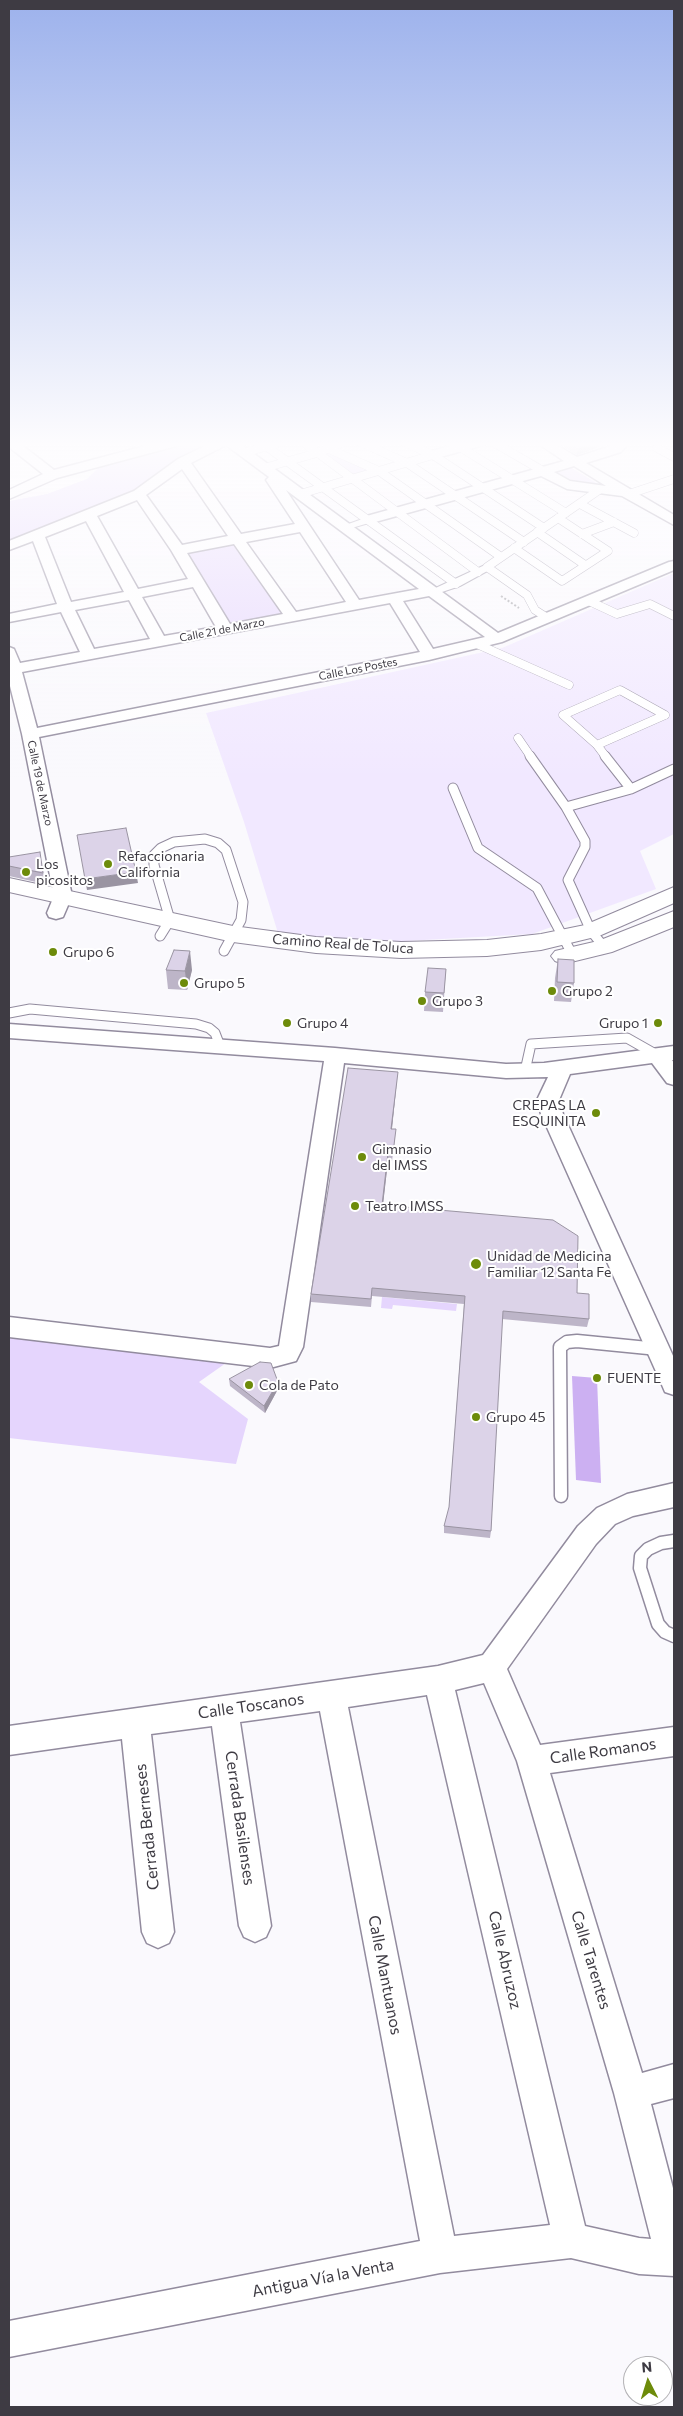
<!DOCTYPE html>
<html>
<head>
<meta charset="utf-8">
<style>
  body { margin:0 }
  #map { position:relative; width:683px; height:2416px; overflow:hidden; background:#faf9fd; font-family:Commissioner,sans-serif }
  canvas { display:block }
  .frame { position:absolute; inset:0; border:10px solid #3e3b43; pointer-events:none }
  .north { position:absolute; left:623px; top:2356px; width:50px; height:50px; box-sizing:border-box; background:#fff; border:1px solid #b2b1b4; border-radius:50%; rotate:355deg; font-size:14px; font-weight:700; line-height:20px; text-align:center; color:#3e3b43 }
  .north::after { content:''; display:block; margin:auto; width:18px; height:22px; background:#6d8b0a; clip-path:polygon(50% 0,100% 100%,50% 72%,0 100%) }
</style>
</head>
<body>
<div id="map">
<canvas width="683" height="2416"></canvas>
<div class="frame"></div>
<div class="north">N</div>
</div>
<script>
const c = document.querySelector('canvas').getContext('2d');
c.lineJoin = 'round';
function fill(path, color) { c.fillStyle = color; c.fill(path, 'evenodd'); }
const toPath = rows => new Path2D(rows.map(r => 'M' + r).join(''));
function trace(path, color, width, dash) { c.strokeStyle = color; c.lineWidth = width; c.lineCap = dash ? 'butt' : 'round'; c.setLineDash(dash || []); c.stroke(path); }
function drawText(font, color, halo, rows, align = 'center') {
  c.font = font + ' Commissioner,sans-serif'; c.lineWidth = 4; c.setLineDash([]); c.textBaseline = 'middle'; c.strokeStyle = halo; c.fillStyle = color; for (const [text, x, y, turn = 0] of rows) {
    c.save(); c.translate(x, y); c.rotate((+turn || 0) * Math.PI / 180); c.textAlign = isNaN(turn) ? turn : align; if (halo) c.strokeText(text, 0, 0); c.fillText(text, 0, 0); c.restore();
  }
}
fill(toPath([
  [674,573,674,834,640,851,656,889,532,934,388,942,281,943,244,822,206,713,502,648]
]), '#f1e8ff');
fill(toPath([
  [181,442,214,442,185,456,133,494,31,534,9,541,9,501,47,494,87,479,98,468],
  [329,450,375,471,352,478,320,454],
  [570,467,610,491,568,484,550,473],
  [236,544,284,617,229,627,186,553],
  [382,1297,457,1304,456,1311,393,1305,392,1309,381,1308],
  [9,1330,226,1363,199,1382,248,1419,236,1464,9,1438]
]), '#e5d5fd');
fill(toPath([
  [572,1376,597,1378,601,1483,576,1480]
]), '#ccb0f2');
const serviceFar2 = toPath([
  [303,442,478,572],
  [360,442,407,463,524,542],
  [404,442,433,455,544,528],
  [452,442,566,513],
  [493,442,543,471],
  [266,446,456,584],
  [657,448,674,457],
  [329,449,379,471,501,557],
  [244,453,281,442],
  [264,468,317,453,344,442],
  [300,494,433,455],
  [629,494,674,479],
  [580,504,634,533],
  [537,532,585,565],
  [582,534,614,522],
  [514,548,562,581,608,551,558,518],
  [589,601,617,614,650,604,674,616],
  [546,617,535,610,527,595,487,567,599,490],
  [477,644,569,685],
  [518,738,531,757],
  [597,745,563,715,620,690,665,715],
  [606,757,597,745,665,715]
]);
const serviceFar1 = toPath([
  [530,756,566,807,585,841,585,847,568,880,591,931,604,947],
  [605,756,631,789],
  [453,788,478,848,537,888,572,954],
  [566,807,631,789,674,769],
  [160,936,170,920,154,865,154,855,161,848,174,842,205,839,218,843,226,850,243,902,241,920,224,951],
  [9,1013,30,1009,196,1024,209,1028,215,1033,220,1046],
  [525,1071,531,1044,627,1038,657,1055]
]);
const service = toPath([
  [561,1496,560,1347,567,1342,577,1341,658,1349],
  [674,1541,661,1543,648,1549,641,1556,640,1568,658,1624,665,1632,674,1636]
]);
const pedestrian = toPath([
  [368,517,373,520,372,522,345,530,340,527,368,517],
  [487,564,491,565,491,569,460,586,433,595,427,592,487,564]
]);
const minor = toPath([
  [9,442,18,442,54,470,160,442,181,442,180,445,57,478,9,499,9,490,43,474,9,447,9,442],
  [213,442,238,442,498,633,669,562,674,561,674,570,502,642,429,660,39,737,72,896,63,917,56,919,49,917,47,913,54,896,22,734,9,682,9,647,14,649,20,663,80,652,61,612,9,622,9,614,57,604,33,541,9,550,9,541,134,491,178,459,213,442],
  [226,445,269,477,266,480,295,524,241,534,191,463,226,445],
  [182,469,228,536,182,545,146,495,182,469],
  [286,490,419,589,359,600,286,490],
  [137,500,171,550,188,579,138,589,97,516,137,500],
  [86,521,124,592,71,602,45,537,86,521],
  [300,532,346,602,296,612,246,542,300,532],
  [234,544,283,614,230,624,187,553,234,544],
  [193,587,216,627,164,636,142,597,193,587],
  [429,596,485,637,433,649,403,601,429,596],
  [129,600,150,639,94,649,75,610,129,600],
  [390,603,420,652,37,728,22,672,390,603],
  [464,442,485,442,484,445,433,459,427,455,428,452,464,442],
  [536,442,551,442,577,457,611,446,616,442,630,442,621,452,586,463,674,515,674,525,622,496,567,489,541,476,368,524,361,520,363,517,564,461,536,442],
  [574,466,606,486,570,481,554,472,574,466],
  [9,1024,335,1048,506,1064,544,1063,674,1046,674,1060,672,1060,674,1063,674,1085,667,1083,652,1063,570,1074,559,1100,563,1114,674,1358,674,1395,665,1392,662,1385,541,1114,537,1100,548,1077,506,1078,344,1063,303,1347,296,1361,270,1368,9,1337,9,1317,270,1348,279,1346,324,1061,9,1038,9,1024],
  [674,1483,674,1507,633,1516,615,1524,596,1544,507,1669,540,1745,674,1727,674,1756,550,1773,642,2073,674,2064,674,2098,651,2104,674,2192,674,2276,639,2274,571,2258,440,2273,9,2357,9,2321,420,2241,320,1711,240,1722,271,1926,266,1937,255,1942,244,1937,239,1926,212,1726,151,1734,174,1932,169,1943,158,1948,147,1943,142,1932,122,1739,9,1755,9,1726,438,1666,483,1655,578,1526,597,1508,627,1494,674,1483],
  [484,1683,517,1761,614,2093,651,2239,639,2238,585,2226,455,1690,484,1683],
  [427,1695,550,2225,454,2236,348,1707,427,1695]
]);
const secondary = toPath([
  [9,878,233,926,316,937,401,942,487,940,541,934,585,925,674,887,674,903,599,936,541,950,487,956,401,958,316,953,233,942,9,892,9,878],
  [674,911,674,927,612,952,563,964,555,961,551,956,555,951,598,941,674,911]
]);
trace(serviceFar2, '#928b9e', 9);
trace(serviceFar1, '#928b9e', 11);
trace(service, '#928b9e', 15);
trace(pedestrian, '#928b9e', 2);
trace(minor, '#928b9e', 3);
trace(secondary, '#928b9e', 2);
trace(toPath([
  [501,596,519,608]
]), '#9f9da3', 2, [2, 2]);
trace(serviceFar2, '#fff', 8);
trace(serviceFar1, '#fff', 9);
trace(service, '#fff', 12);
fill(pedestrian, '#fff');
fill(minor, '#fff');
fill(secondary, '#fff');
fill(toPath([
  [556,442,612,442,577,455],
  [9,857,42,863,45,884,9,876],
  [558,959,574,983,571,1002,554,1001,555,978],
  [446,969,443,1012,424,1011,425,992],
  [166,970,192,970,187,990,168,989],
  [397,1080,392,1129,395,1137,392,1161,388,1161,383,1205,577,1293,589,1319,587,1327,502,1319,491,1531,490,1538,444,1533,444,1526,449,1509,464,1304,372,1296,371,1307,311,1302,311,1294],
  [229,1379,278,1382,278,1389,265,1413,230,1386]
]), '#bdb5c8');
fill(toPath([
  [595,442,612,442,577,455,578,449],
  [136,872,138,883,87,890,85,879],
  [190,951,192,970,187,990,185,971],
  [398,1072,397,1080,391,1137,391,1129],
  [388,1153,388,1161,382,1213,382,1205],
  [278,1382,278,1389,265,1413,264,1406]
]), '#9a94a2');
const building = toPath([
  [567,442,595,442,578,449,567,442],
  [126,828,136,872,85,879,77,835,126,828],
  [40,852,43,873,9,866,9,857,40,852],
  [174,950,190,951,185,971,166,970,174,950],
  [558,959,574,960,574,983,557,982,558,959],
  [428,968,446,969,444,993,425,992,428,968],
  [348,1068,398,1072,391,1129,396,1129,393,1153,388,1153,382,1205,553,1220,578,1236,577,1293,589,1294,589,1319,503,1311,491,1531,444,1526,449,1507,465,1296,372,1288,371,1299,311,1294,348,1068],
  [260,1362,271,1363,278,1382,264,1406,229,1379,260,1362]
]);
fill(building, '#dcd3e8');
trace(building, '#9a94a2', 1);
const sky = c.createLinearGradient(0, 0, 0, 780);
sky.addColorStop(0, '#9db2ec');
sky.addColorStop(0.57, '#fdfcfe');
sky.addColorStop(1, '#fdfcfe00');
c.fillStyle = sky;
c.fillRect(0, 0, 683, 780);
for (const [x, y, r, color] of [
  [108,864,5,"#6d8b0a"],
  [26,872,5,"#6d8b0a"],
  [53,952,5,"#6d8b0a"],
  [184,983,5,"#6d8b0a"],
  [552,991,5,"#6d8b0a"],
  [422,1001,5,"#6d8b0a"],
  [287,1023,5,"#6d8b0a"],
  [658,1023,5,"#6d8b0a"],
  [596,1113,5,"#6d8b0a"],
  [362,1157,5,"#6d8b0a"],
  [355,1206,5,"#6d8b0a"],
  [476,1264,6,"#6d8b0a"],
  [597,1378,5,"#6d8b0a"],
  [249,1385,5,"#6d8b0a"],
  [476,1417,5,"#6d8b0a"]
]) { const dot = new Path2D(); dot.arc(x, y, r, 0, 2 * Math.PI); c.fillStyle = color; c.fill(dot); trace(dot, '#fff', 2); }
drawText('11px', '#3e3b43', '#fff', [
  ["Calle 21 de Marzo",222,630,-11],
  ["Calle Los Postes",358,669,-11],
  ["Calle 19 de Marzo",40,783,78]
]);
drawText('14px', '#3e3b43', '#fff', [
  ["Refaccionaria",118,856],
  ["California",118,872],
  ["Los",36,864],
  ["picositos",36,880],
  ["Grupo 6",63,952],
  ["Grupo 5",194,983],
  ["Grupo 2",562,991],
  ["Grupo 3",432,1001],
  ["Grupo 4",297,1023],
  ["Grupo 1",648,1023,"right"],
  ["CREPAS LA",586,1105,"right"],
  ["ESQUINITA",586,1121,"right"],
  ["Gimnasio",372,1149],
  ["del IMSS",372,1165],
  ["Teatro IMSS",365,1206],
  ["Unidad de Medicina",487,1256],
  ["Familiar 12 Santa Fe",487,1272],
  ["FUENTE",607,1378],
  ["Cola de Pato",259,1385],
  ["Grupo 45",486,1417]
], 'left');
drawText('14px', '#3e3b43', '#fff', [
  ["Camino Real de Toluca",343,944,4]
]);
drawText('16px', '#3e3b43', '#fff', [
  ["Calle Toscanos",251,1706,-8],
  ["Calle Romanos",603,1751,-8],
  ["Cerrada Basilenses",240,1818,82],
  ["Cerrada Berneses",147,1827,-96],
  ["Calle Abruzoz",505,1960,77],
  ["Calle Tarentes",591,1960,73],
  ["Calle Mantuanos",385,1975,79],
  ["Antigua Vía la Venta",323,2278,-11]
]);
</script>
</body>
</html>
